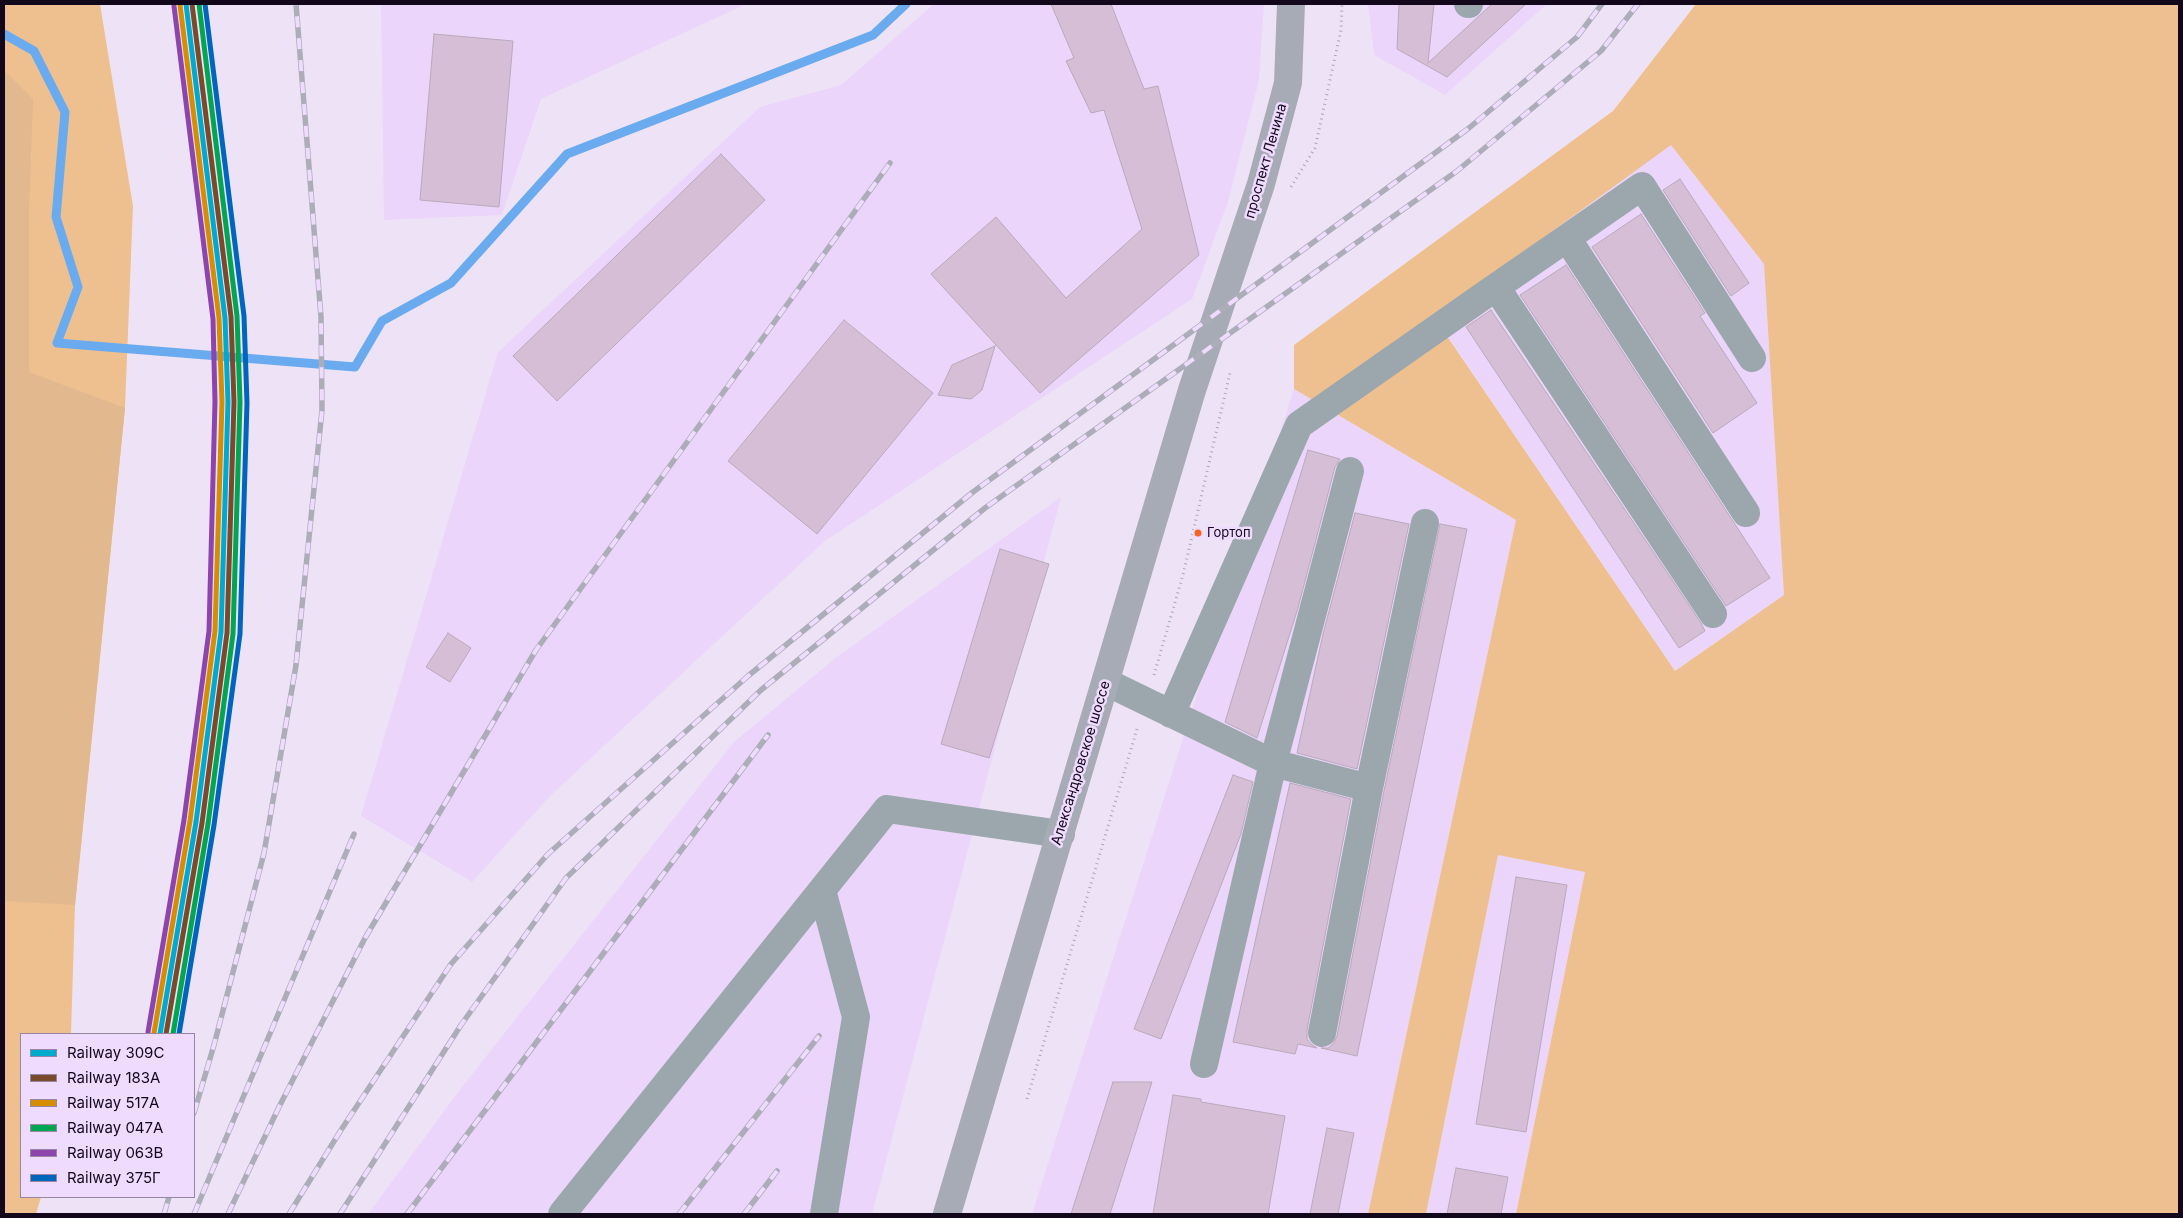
<!DOCTYPE html>
<html>
<head>
<meta charset="utf-8">
<style>
  body { margin:0 }
  #map { position:relative; width:2183px; height:1218px; overflow:hidden; background:#eee3f6; font-family:Inter,sans-serif }
  canvas { display:block }
  .frame { position:absolute; inset:0; border:5px solid #13071b; pointer-events:none }
  .legend { position:absolute; left:20px; top:1033px; width:175px; height:165px; box-sizing:border-box; background:#efdbfe; border:1px solid #9786a3; margin:0; padding:6px 9px; list-style:none; font-size:15px; color:#13071b }
  .legend li { display:flex; align-items:center; gap:10px; height:25px }
  .legend b { width:25px; border:1px solid #9786a3 }
</style>
</head>
<body>
<div id="map">
<canvas width="2183" height="1218"></canvas>
<div class="frame"></div>
<ul class="legend">
<li><b style="height:6px;background:#00a9ce"></b>Railway 309С</li>
<li><b style="height:6px;background:#7a4b2a"></b>Railway 183А</li>
<li><b style="height:6px;background:#d58e04"></b>Railway 517А</li>
<li><b style="height:6px;background:#00a651"></b>Railway 047А</li>
<li><b style="height:6px;background:#8e44ad"></b>Railway 063В</li>
<li><b style="height:6px;background:#0065bd"></b>Railway 375Г</li>
</ul>
</div>
<script>
const c = document.querySelector('canvas').getContext('2d');
c.lineJoin = 'round';
function fill(path, color) { c.fillStyle = color; c.fill(path, 'evenodd'); }
const toPath = rows => new Path2D(rows.map(r => 'M' + r).join(''));
function trace(path, color, width, dash) { c.strokeStyle = color; c.lineWidth = width; c.lineCap = dash ? 'butt' : 'round'; c.setLineDash(dash || []); c.stroke(path); }
function drawText(font, color, halo, rows, align = 'center') {
  c.font = font + ' Inter,sans-serif'; c.lineWidth = 5; c.setLineDash([]); c.textBaseline = 'middle'; c.strokeStyle = halo; c.fillStyle = color; for (const [text, x, y, turn = 0] of rows) {
    c.save(); c.translate(x, y); c.rotate((+turn || 0) * Math.PI / 180); c.textAlign = isNaN(turn) ? turn : align; if (halo) c.strokeText(text, 0, 0); c.fillText(text, 0, 0); c.restore();
  }
}
fill(toPath([
  [381,4,746,4,541,99,502,215,384,220],
  [934,4,1264,4,1259,80,1228,202,1192,299,825,541,550,796,472,882,361,816,498,352,760,107,841,85],
  [1368,4,1547,4,1445,95,1374,55],
  [1671,144,1764,264,1784,595,1675,671,1434,316],
  [1294,389,1516,520,1368,1214,1032,1214],
  [1061,497,872,1214,368,1214,462,1087,734,742,838,656],
  [1498,854,1585,871,1516,1214,1426,1214]
]), '#ebd5fa');
fill(toPath([
  [4,4,100,4,133,206,125,408,75,905,71,1034,21,1034,21,1197,41,1197,36,1214,4,1214],
  [1696,4,2179,4,2179,1214,1516,1214,1585,872,1498,855,1426,1214,1368,1214,1516,520,1294,389,1294,345,1613,111],
  [1671,145,1764,264,1784,595,1675,671,1434,317]
]), '#eec090');
fill(toPath([
  [4,70,33,99,29,214,29,372,125,408,75,905,4,901]
]), '#e2b88f');
trace(toPath([
  [4,34,34,51,65,112,56,217,78,287,57,343,355,367,382,321,451,283,567,154,873,35,906,4]
]), '#6aabf0', 9);
const building = toPath([
  [1051,4,1111,4,1144,89,1158,86,1199,255,1040,393,931,274,996,217,1066,298,1142,229,1104,110,1091,113,1066,61,1074,58,1051,4],
  [1399,4,1434,4,1428,63,1492,4,1526,4,1447,77,1397,49,1399,4],
  [434,34,513,41,499,207,420,200,434,34],
  [721,154,765,200,557,401,513,356,721,154],
  [1680,179,1749,283,1731,296,1663,190,1680,179],
  [1641,214,1705,313,1700,316,1757,403,1713,433,1592,247,1641,214],
  [1566,265,1770,578,1726,606,1520,295,1566,265],
  [1491,310,1701,623,1705,631,1679,648,1466,327,1491,310],
  [844,320,933,393,817,534,728,461,844,320],
  [995,346,982,390,971,399,938,395,952,365,995,346],
  [1308,450,1340,459,1335,467,1298,608,1257,738,1225,722,1308,450],
  [1355,513,1409,524,1357,769,1297,753,1323,634,1355,513],
  [1440,524,1467,529,1357,1056,1321,1048,1328,1048,1333,1044,1337,1036,1384,791,1440,524],
  [1000,549,1049,564,989,758,941,744,1000,549],
  [448,633,471,648,450,682,426,667,448,633],
  [1233,775,1253,782,1241,834,1161,1039,1134,1029,1233,775],
  [1290,783,1351,799,1307,1030,1307,1039,1311,1044,1317,1048,1298,1044,1295,1054,1233,1042,1290,783],
  [1516,877,1567,885,1526,1132,1476,1124,1516,877],
  [1113,1082,1152,1082,1110,1214,1071,1214,1113,1082],
  [1173,1095,1201,1099,1201,1102,1285,1116,1268,1214,1153,1214,1173,1095],
  [1327,1128,1354,1133,1338,1214,1310,1214,1327,1128],
  [1456,1168,1508,1177,1501,1214,1447,1214,1456,1168]
]);
fill(building, '#d6bed7');
trace(building, '#b9aabb', 1);
trace(toPath([
  [1291,187,1315,148,1341,30,1342,4],
  [1154,675,1183,575,1230,373],
  [1027,1099,1137,729]
]), '#a7aab3', 3, [1, 4]);
trace(toPath([
  [1468,4,1469,4],
  [1567,238,1642,186,1752,358],
  [1496,287,1567,238,1746,513],
  [1106,682,1273,763,1369,788,1425,523],
  [1171,714,1299,425,1496,287,1713,614],
  [822,890,856,1017,824,1214],
  [1322,1033,1369,788],
  [1204,1064,1273,763,1350,471],
  [562,1214,887,809,1061,834]
]), '#9ba7ad', 28);
trace(toPath([
  [947,1214,1192,390,1261,184,1288,83,1291,4]
]), '#a7abb5', 28);
const rail = toPath([
  [194,1113,214,1045,264,853,296,665,322,410,321,317,296,4],
  [164,1214,169,1197],
  [194,1214,354,834],
  [228,1214,279,1107,365,938,536,650,890,163],
  [289,1214,341,1130,451,964,548,854,748,676,973,492,1469,128,1577,37,1602,4],
  [340,1214,461,1025,566,878,761,690,985,508,1457,171,1601,51,1638,4],
  [407,1214,768,735],
  [679,1214,819,1036],
  [744,1214,777,1171]
]);
trace(rail, '#adadba', 5.5);
trace(rail, '#efdbfe', 4, [11]);
trace(toPath([
  [160,1034,196,822,221,632,228,402,225,318,186,4]
]), '#00a9ce', 5);
trace(toPath([
  [166,1034,202,823,227,633,234,402,231,317,192,4]
]), '#7a4b2a', 5);
trace(toPath([
  [154,1033,190,821,215,631,222,402,219,318,180,5]
]), '#d58e04', 5);
trace(toPath([
  [173,1034,208,824,233,634,240,402,237,316,199,4]
]), '#00a651', 5);
trace(toPath([
  [148,1032,184,820,209,631,215,402,213,319,174,6]
]), '#8e44ad', 5);
trace(toPath([
  [179,1034,214,825,240,634,247,403,244,316,205,4]
]), '#0065bd', 5);
for (const [x, y, r, color] of [
  [1198,533,4.5,"#f26522"]
]) { const dot = new Path2D(); dot.arc(x, y, r, 0, 2 * Math.PI); c.fillStyle = color; c.fill(dot); trace(dot, '#efdbfe', 2); }
drawText('13px', '#13071b', '#efdbfe', [
  ["Гортоп",1207,533]
], 'left');
drawText('14px', '#13071b', '#efdbfe', [
  ["проспект Ленина",1266,161,-74],
  ["Александровское шоссе",1081,763,-73]
]);
</script>
</body>
</html>
